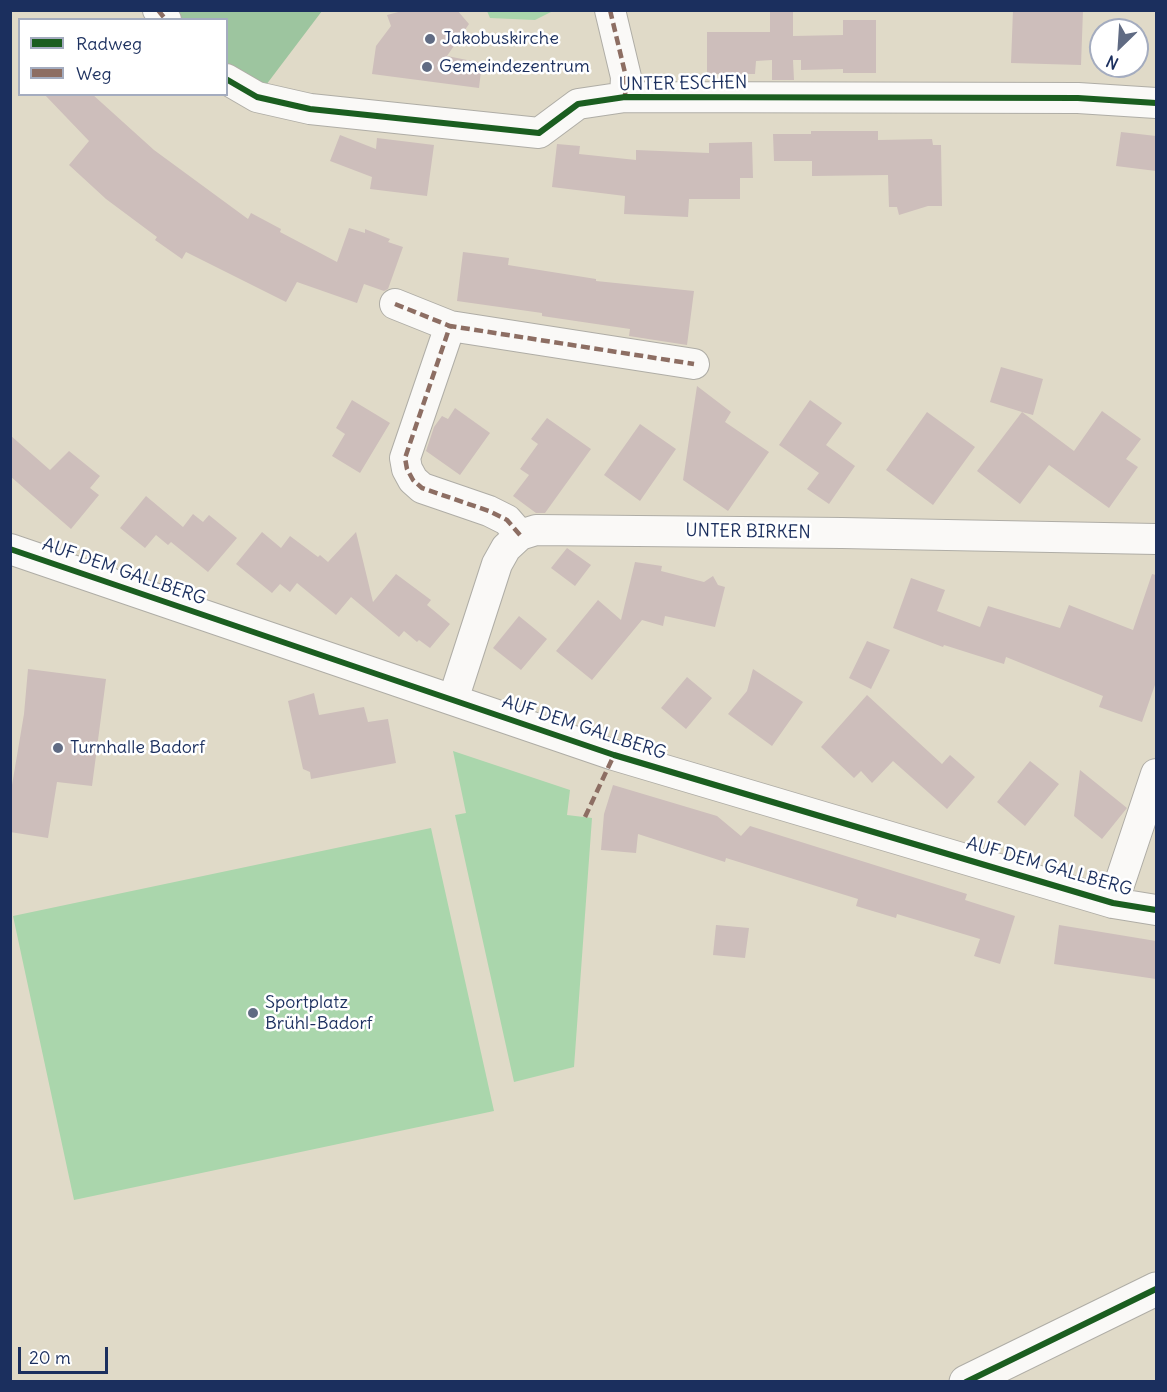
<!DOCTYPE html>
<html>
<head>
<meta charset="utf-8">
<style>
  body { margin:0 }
  #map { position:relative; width:1167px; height:1392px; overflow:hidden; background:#e0dac8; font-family:Delius,sans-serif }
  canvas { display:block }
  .frame { position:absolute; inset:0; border:12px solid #1b2f5e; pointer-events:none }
  .legend { position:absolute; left:18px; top:18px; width:210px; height:78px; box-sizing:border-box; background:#fff; border:2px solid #a4acbf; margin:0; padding:8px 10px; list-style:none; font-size:18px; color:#1b2f5e }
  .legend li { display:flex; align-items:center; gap:12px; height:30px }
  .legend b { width:30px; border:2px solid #a4acbf }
  .north { position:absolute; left:1089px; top:18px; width:60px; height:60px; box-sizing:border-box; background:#fff; border:2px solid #a4acbf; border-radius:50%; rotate:205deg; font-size:16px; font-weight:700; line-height:24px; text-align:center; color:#1b2f5e }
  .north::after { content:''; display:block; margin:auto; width:21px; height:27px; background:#606b83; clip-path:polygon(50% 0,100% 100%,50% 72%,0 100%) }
  .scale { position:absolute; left:18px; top:1347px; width:90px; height:27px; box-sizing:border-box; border:3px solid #1b2f5e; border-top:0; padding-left:8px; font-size:18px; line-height:21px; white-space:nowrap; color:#1b2f5e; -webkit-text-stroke:4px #fff; paint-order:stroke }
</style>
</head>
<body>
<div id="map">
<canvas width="1167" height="1392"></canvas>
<div class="frame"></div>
<ul class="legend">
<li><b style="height:8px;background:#1b5e20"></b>Radweg</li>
<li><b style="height:8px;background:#8d6e63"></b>Weg</li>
</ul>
<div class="north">N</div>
<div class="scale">20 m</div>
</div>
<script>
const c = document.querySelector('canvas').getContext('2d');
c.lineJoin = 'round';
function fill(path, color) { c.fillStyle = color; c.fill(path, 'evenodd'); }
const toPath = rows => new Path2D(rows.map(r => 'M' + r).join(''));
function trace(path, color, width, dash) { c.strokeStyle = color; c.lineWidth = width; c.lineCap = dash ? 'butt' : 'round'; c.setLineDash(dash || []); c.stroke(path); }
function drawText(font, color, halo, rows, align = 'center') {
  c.font = font + ' Delius,sans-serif'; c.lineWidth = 5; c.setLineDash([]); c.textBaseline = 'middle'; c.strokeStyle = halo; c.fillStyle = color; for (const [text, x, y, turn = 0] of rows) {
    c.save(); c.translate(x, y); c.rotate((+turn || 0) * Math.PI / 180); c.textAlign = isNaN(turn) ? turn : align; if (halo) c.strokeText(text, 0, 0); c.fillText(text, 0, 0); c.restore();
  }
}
fill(toPath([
  [487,11,553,11,535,20,490,18],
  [453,751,570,790,567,815,592,818,574,1067,514,1082,455,815,466,813],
  [431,828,494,1111,74,1200,13,916]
]), '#aad6ac');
fill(toPath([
  [174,11,322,11,263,89,227,64,226,20,183,19]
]), '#9dc59f');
fill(toPath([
  [406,10,457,10,469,24,447,56,482,63,479,88,372,74,376,46,391,26,387,15],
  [770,10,793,10,793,36,843,35,843,20,876,20,876,73,843,73,843,69,801,70,801,60,793,60,794,80,772,80,772,60,756,61,755,74,707,74,707,32,770,32],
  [1013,10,1083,10,1081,65,1011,63],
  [44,94,92,94,154,150,248,219,251,213,281,229,280,232,337,262,349,228,365,233,365,229,390,239,388,242,403,247,388,289,384,291,364,284,357,303,297,282,286,302,186,252,182,259,155,240,157,237,106,199,69,165,89,141],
  [811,131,878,131,878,140,932,139,933,145,941,145,942,206,928,206,899,215,897,207,889,207,888,175,812,176,812,161,774,161,773,134,811,134],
  [1121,132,1156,136,1156,171,1116,166],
  [340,135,376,149,377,138,434,145,427,196,370,189,372,177,330,161],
  [752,142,753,178,740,178,740,199,689,199,688,217,624,214,625,196,552,187,557,144,580,146,579,154,636,160,636,150,709,153,709,143],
  [463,252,509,258,508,265,596,279,596,281,694,291,687,345,629,336,630,329,542,316,542,313,457,301],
  [1001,367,1043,379,1033,415,1022,412,1074,451,1102,411,1141,439,1126,459,1138,467,1109,508,1049,465,1020,504,977,471,1022,412,990,402],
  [697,386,731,412,725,422,769,452,728,511,683,480],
  [352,400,390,423,360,473,332,456,345,434,336,428],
  [810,400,842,423,826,445,855,466,829,504,807,489,819,473,779,445],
  [455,408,490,433,460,475,426,451,434,427,442,416,448,419],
  [927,412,975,447,933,505,886,470],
  [547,418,591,449,545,513,536,513,513,496,529,475,520,469,538,444,531,439],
  [640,424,676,449,640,501,604,475],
  [10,435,50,470,69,451,100,476,90,488,99,495,71,529,10,476],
  [146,496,183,527,193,514,203,522,209,515,237,538,208,572,171,542,168,545,156,535,145,548,120,528],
  [262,532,281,548,290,536,318,557,320,555,328,562,356,532,373,602,396,574,431,600,427,605,450,624,430,648,419,640,417,642,404,631,399,637,351,597,336,615,297,583,290,592,280,584,272,593,236,564],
  [567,548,591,565,575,586,551,568],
  [635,562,662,566,661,571,704,582,713,576,718,585,725,587,715,627,665,616,663,626,642,620,592,680,556,651,598,600,621,620],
  [1152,574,1156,575,1156,682,1142,722,1099,707,1103,696,1006,657,1004,664,944,645,943,647,893,628,911,578,945,590,937,611,980,627,988,606,1060,628,1069,605,1133,630],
  [519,616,547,639,521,670,493,648],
  [867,641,890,650,871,689,849,678],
  [28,669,106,679,92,786,57,782,48,838,10,832,10,797,24,714],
  [753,669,803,702,772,746,728,714,747,691],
  [687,677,712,698,686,729,661,708],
  [314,693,319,715,364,707,368,722,388,719,396,763,311,779,310,772,303,769,288,701],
  [867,695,942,764,950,755,975,777,947,809,893,761,872,783,861,771,854,778,821,747],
  [1030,761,1059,784,1025,826,997,802],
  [1080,770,1127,808,1102,839,1074,816],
  [613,785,717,816,741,836,750,826,967,894,965,900,1015,916,1000,964,974,956,980,939,897,914,896,918,856,906,858,899,726,858,725,862,638,834,636,853,601,850,604,814],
  [716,925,749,928,745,958,713,955],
  [1059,925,1156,941,1156,979,1054,964]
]), '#cdbebb');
const minor = toPath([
  [158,10,166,20],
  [610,10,626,77,625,97],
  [226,79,257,97,310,109,539,133,578,104,625,97,1078,98,1156,103],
  [395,304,450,326],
  [520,535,507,520,489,511,422,488,413,480,407,469,405,458,450,326,694,364],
  [10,549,614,755,1113,903,1156,910],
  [453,700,497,564,506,548,520,535,536,530,842,533,1156,539],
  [1113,903,1156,774]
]);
const secondary = toPath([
  [966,1382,1156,1289]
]);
trace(minor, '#afada6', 32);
trace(secondary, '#afada6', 35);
trace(minor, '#faf9f7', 30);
trace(secondary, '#faf9f7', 33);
trace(toPath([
  [158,10,166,20],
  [610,10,626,77,625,97,620,98],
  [395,304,450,326],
  [520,535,507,520,489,511,422,488,413,480,407,469,405,458,450,326,694,364],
  [585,817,614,755]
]), '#8d6e63', 4.5, [9, 4.5]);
trace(toPath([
  [226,79,257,97,310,109,539,133,578,104,625,97,1078,98,1156,103],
  [10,549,614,755,1113,903,1156,910],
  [966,1382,1156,1289]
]), '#1b5e20', 6);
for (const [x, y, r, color] of [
  [430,39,6,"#606b83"],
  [427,67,6,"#606b83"],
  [58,748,6,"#606b83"],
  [253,1013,6,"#606b83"]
]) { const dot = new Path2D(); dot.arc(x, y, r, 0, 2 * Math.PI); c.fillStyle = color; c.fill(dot); trace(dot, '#fff', 2); }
drawText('18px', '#1b2f5e', '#fff', [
  ["Jakobuskirche",442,39],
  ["Gemeindezentrum",439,67],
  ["Turnhalle Badorf",70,748],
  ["Sportplatz",265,1003],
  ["Brühl-Badorf",265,1024]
], 'left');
drawText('18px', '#1b2f5e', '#fff', [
  ["UNTER ESCHEN",683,84,-1],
  ["UNTER BIRKEN",748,532,1],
  ["AUF DEM GALLBERG",124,572,19],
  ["AUF DEM GALLBERG",584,728,18],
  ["AUF DEM GALLBERG",1049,867,16]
]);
</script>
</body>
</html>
